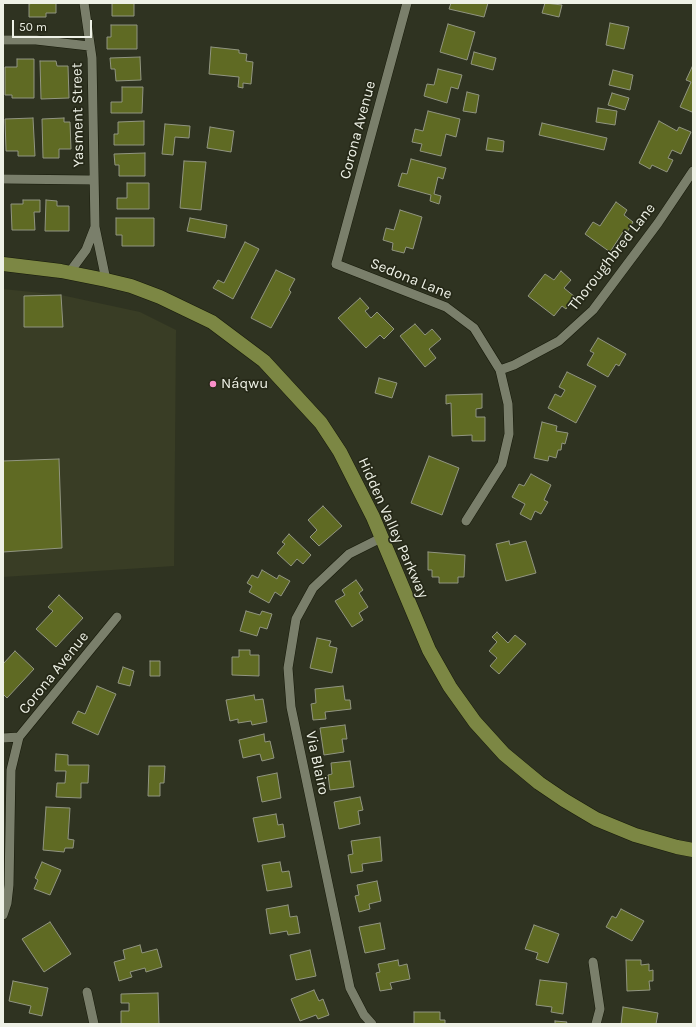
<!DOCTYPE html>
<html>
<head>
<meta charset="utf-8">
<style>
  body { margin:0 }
  #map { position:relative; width:696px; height:1027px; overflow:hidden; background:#2f3321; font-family:Karla,sans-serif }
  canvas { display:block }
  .frame { position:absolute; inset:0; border:4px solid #eef1e6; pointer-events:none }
  .scale { position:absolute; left:12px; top:20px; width:80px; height:18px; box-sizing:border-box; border:2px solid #eef1e6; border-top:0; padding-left:5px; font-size:12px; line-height:14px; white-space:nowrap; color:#eef1e6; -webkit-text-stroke:3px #262918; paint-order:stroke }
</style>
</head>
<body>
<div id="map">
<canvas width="696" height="1027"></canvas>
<div class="frame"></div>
<div class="scale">50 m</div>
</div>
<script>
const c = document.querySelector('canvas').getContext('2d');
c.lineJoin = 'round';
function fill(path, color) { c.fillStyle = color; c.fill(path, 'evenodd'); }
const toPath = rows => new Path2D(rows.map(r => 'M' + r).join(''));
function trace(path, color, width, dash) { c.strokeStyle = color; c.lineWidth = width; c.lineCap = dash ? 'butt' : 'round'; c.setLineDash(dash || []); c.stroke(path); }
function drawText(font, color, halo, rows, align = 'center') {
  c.font = font + ' Karla,sans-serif'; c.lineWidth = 3.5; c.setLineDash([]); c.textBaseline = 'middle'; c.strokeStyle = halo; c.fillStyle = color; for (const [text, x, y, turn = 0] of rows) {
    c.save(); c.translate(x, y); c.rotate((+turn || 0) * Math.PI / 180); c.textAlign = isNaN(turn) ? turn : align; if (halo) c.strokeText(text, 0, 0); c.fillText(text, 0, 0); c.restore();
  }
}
fill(toPath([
  [3,289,61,295,140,312,176,330,174,566,3,577]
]), '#393d25');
const building = toPath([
  [33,3,56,3,56,13,46,13,46,17,29,17,29,4,33,3],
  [112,3,134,3,134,16,112,16,112,3],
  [451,3,488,3,484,17,449,9,451,3],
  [545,3,562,5,559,17,542,13,545,3],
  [610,23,629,27,624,49,606,45,610,23],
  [448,24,475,32,467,60,440,52,448,24],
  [111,25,137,25,137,49,107,49,107,37,111,37,111,25],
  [211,47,239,50,239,53,247,54,246,61,253,62,251,84,243,83,243,88,238,87,239,77,209,74,211,47],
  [474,52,496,58,493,70,471,64,474,52],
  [140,57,141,80,116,81,115,69,111,69,110,58,140,57],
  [17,59,34,59,34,98,12,98,12,95,5,95,5,67,17,67,17,59],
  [40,61,56,61,57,66,68,66,69,98,41,99,40,61],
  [693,65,693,111,692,112,680,107,691,82,686,80,693,65],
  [438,69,462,75,458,89,451,87,447,103,424,96,427,84,434,85,438,69],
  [613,70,633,75,630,90,609,85,613,70],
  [122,87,143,87,142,113,111,113,111,102,122,102,122,87],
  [467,92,479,95,476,113,463,111,467,92],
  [612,93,629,98,625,110,608,105,612,93],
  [598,108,617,111,615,125,596,122,598,108],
  [428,111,460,119,456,137,446,134,441,156,420,151,422,144,412,142,415,129,423,131,428,111],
  [33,118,35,156,18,156,18,151,6,151,5,119,33,118],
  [64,118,64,122,70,122,71,149,59,149,59,158,43,158,42,119,64,118],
  [144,121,144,145,114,145,114,134,118,134,118,122,144,121],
  [659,121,677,131,679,127,691,132,681,154,672,150,668,158,673,160,667,172,652,165,650,169,639,163,659,121],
  [542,123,607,138,604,150,539,135,542,123],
  [165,124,190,126,189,138,175,137,173,155,162,154,165,124],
  [210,127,234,131,231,152,207,148,210,127],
  [488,138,504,141,503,152,486,150,488,138],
  [145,153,145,176,119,176,119,165,115,165,114,154,145,153],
  [411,159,446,168,443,179,438,177,434,194,441,196,439,204,430,201,431,195,398,186,402,173,407,174,411,159],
  [184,161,206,162,201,210,180,208,184,161],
  [127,183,149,183,149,209,117,209,117,198,127,198,127,183],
  [23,200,40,200,40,212,34,212,35,230,12,230,11,204,23,204,23,200],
  [46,200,57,201,57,206,69,206,69,231,45,231,46,200],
  [616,202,627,210,624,215,633,222,626,234,623,232,610,252,585,234,593,222,600,226,616,202],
  [400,210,422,217,413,249,406,247,404,253,392,250,393,243,383,240,386,228,394,230,400,210],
  [116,218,154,218,154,246,122,246,122,235,116,235,116,218],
  [190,218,227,225,225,238,187,231,190,218],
  [245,242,259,249,233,299,213,288,218,280,224,283,245,242],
  [276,270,295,279,289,290,291,292,271,328,251,318,276,270],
  [561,271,571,280,564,288,575,297,566,309,562,306,554,316,528,296,545,274,554,280,561,271],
  [61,295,63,327,24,327,24,296,61,295],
  [360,298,369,308,365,311,371,318,377,312,394,329,384,339,380,335,366,348,338,318,360,298],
  [415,324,425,335,432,329,441,339,429,349,436,358,425,367,400,336,415,324],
  [598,338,626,354,619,366,616,364,608,377,587,365,594,353,590,351,598,338],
  [567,372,596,386,576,423,548,408,555,394,561,397,565,390,559,387,567,372],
  [379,378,397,383,392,398,375,393,379,378],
  [482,394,482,408,476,409,476,417,485,417,485,441,472,441,472,435,452,436,451,403,446,404,446,395,482,394],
  [542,422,557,426,556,431,568,433,565,444,562,443,561,450,558,450,556,458,549,456,548,461,534,458,542,422],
  [429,456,459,468,442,515,411,503,429,456],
  [59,459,62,548,3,552,3,461,59,459],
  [531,474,551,485,544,500,548,502,541,514,535,511,531,520,520,514,525,504,512,497,519,484,524,486,531,474],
  [323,506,342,526,319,546,310,537,317,530,308,520,323,506],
  [289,534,311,555,303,564,297,559,291,566,277,553,285,544,282,542,289,534],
  [509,541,510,545,526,541,536,573,506,581,496,544,509,541],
  [428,552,465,555,464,577,458,577,458,583,439,583,439,577,432,577,432,570,428,570,428,552],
  [262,570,277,579,279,575,290,581,281,596,275,592,269,603,249,592,252,586,247,583,252,575,258,578,262,570],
  [356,580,363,590,359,593,368,607,359,613,363,620,352,627,335,601,345,595,342,590,356,580],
  [59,595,83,618,56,647,36,629,53,611,48,607,59,595],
  [246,611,260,615,262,611,272,614,267,629,260,627,257,636,240,631,246,611],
  [497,632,508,643,515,635,526,644,499,674,490,666,497,658,489,651,497,642,492,637,497,632],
  [317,638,331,641,329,646,337,648,332,673,310,668,317,638],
  [239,650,250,650,250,655,259,655,259,676,232,675,232,657,239,657,239,650],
  [15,651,34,669,7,698,3,694,3,664,15,651],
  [150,661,160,661,160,676,150,676,150,661],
  [123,667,134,671,130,686,118,683,123,667],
  [97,686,116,694,98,735,72,723,78,711,85,714,97,686],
  [343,686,345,700,350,700,351,709,325,712,326,719,313,720,311,704,316,703,315,689,343,686],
  [254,695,255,700,263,699,267,722,252,725,251,721,238,723,238,719,230,721,226,700,254,695],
  [345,725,347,739,342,739,344,752,324,755,320,728,345,725],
  [264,734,265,742,270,741,274,758,262,761,260,754,243,758,239,740,264,734],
  [56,754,68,755,68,765,89,765,88,783,81,783,81,798,56,797,57,783,65,783,66,771,55,771,56,754],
  [350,761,354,787,330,790,328,775,332,774,331,763,350,761],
  [149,766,165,766,164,783,160,783,160,796,148,796,149,766],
  [277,773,281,798,262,802,257,777,277,773],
  [360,797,363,810,358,811,360,824,339,829,334,802,360,797],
  [46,807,70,808,68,839,74,840,73,848,65,848,64,852,43,850,46,807],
  [276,814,278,825,283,824,285,837,258,842,253,818,276,814],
  [380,837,382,861,362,864,363,871,351,873,348,855,353,854,351,841,380,837],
  [42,862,61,870,50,895,34,889,38,880,35,878,42,862],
  [280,862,282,872,289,871,292,887,267,891,262,865,280,862],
  [377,881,381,901,369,904,370,909,359,912,355,896,359,895,357,885,377,881],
  [288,905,290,917,297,916,300,933,288,935,287,931,270,934,266,909,288,905],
  [621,909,644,921,632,941,606,927,612,916,616,918,621,909],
  [50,922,71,954,44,972,22,939,50,922],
  [380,923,385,949,365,953,359,927,380,923],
  [534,925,559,934,548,963,536,959,538,953,525,949,534,925],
  [140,945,142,953,157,949,162,967,146,972,145,968,130,972,132,977,119,981,114,962,125,959,123,950,140,945],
  [310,950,316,976,296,980,290,955,310,950],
  [398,960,399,966,407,964,410,979,390,983,392,989,380,991,376,973,380,972,378,964,398,960],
  [626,960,641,960,641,965,649,964,649,971,653,970,653,981,649,981,650,990,627,991,626,960],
  [540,980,567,983,563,1014,551,1012,552,1007,536,1005,540,980],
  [13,981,48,988,42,1016,29,1013,31,1006,9,1001,13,981],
  [314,990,319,1001,323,999,329,1015,318,1019,316,1015,300,1021,291,999,314,990],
  [158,993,159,1024,121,1024,121,1011,129,1011,129,1003,121,1003,121,994,158,993],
  [623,1007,658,1013,656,1024,621,1024,623,1007],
  [414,1012,440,1012,440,1020,445,1020,445,1024,414,1024,414,1012],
  [555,1021,567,1022,566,1024,555,1024,555,1021]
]);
fill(building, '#5f6a23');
trace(building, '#919581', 1);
const minor = toPath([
  [84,3,92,58,95,227,106,280],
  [407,3,336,264,446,307,474,328,500,370,508,404,509,434,502,464,466,521],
  [3,40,36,40,89,46],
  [3,179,93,180],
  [69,273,86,250,95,227],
  [500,370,514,365,559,341,593,310,658,223,693,171],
  [3,738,19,737],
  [3,915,7,903,9,885,11,770,19,737,117,617],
  [593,962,600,1009,596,1024],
  [87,992,94,1024],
  [372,1024,364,1015,350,988,291,707,288,668,296,619,313,588,349,554,381,538]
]);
const primary = toPath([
  [3,264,61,271,106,280,131,286,160,297,212,322,264,361,321,423,340,452,373,517,429,650,450,687,475,722,504,754,539,783,564,800,596,819,635,835,677,847,693,850]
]);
trace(minor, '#171a0a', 10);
trace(primary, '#171a0a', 15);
trace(minor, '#7a7f6b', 9);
trace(primary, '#7c8744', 14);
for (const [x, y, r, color] of [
  [213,384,4,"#f98fc9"]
]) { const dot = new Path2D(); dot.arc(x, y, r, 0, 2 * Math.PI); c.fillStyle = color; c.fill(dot); trace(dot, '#262918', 1.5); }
drawText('15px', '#eef1e6', '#262918', [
  ["Yasment Street",78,115,-91],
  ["Corona Avenue",358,130,-75],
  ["Thoroughbred Lane",612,257,-52],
  ["Sedona Lane",411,279,22],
  ["Hidden Valley Parkway",393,528,66],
  ["Corona Avenue",54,673,-51],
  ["Via Blairo",317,763,78]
]);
drawText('15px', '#eef1e6', '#262918', [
  ["Náqwu",221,384]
], 'left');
</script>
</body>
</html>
